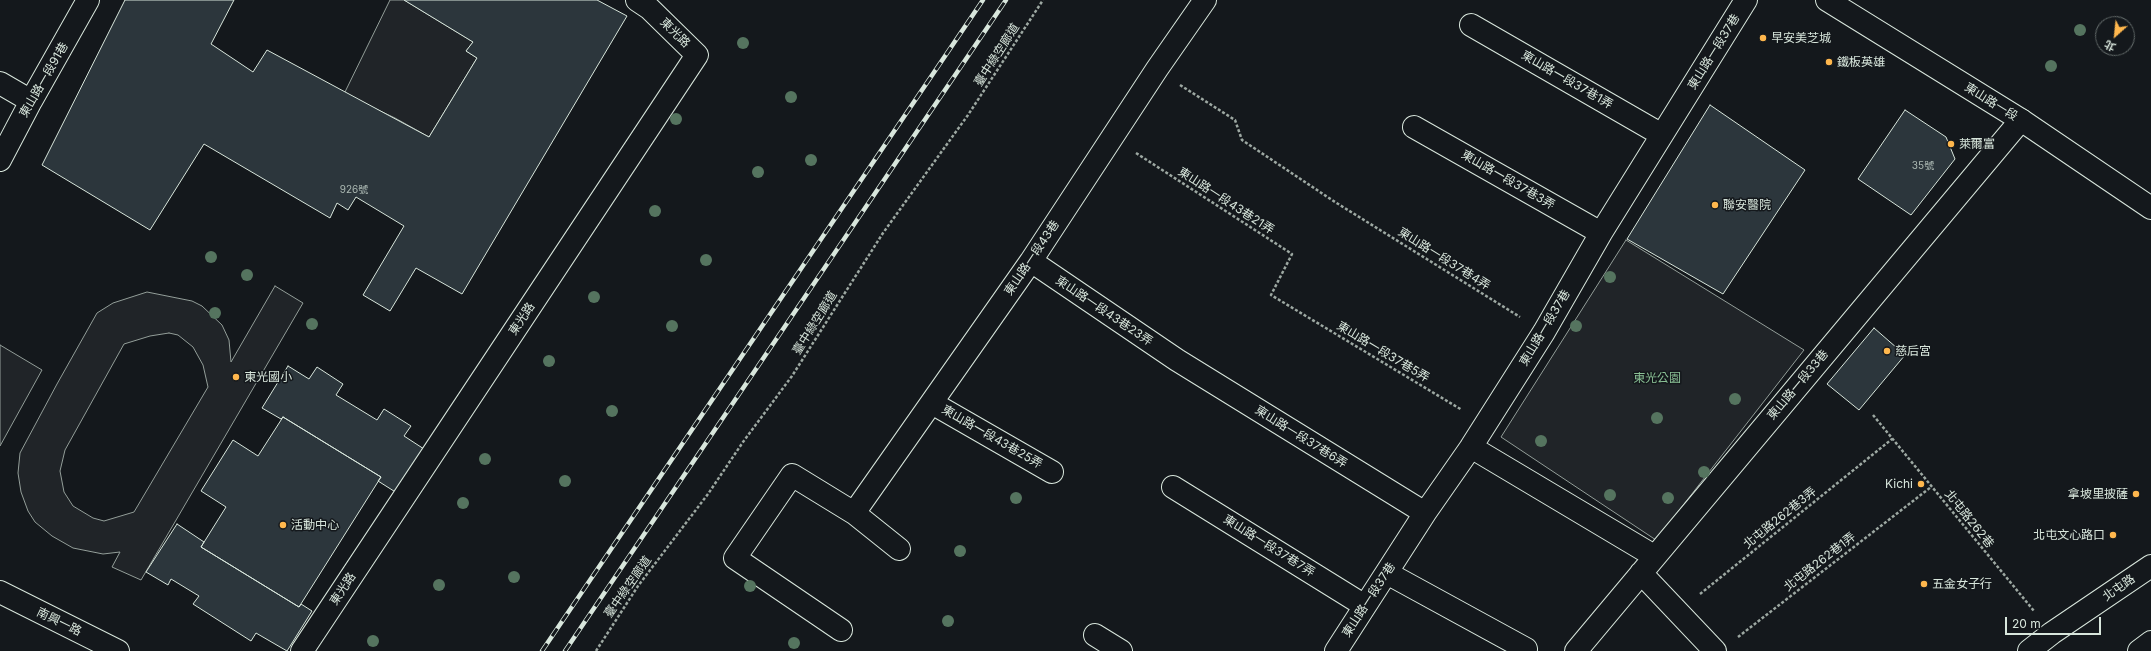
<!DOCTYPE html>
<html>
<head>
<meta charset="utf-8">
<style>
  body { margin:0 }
  #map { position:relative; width:2151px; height:651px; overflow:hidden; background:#14181c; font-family:Inter,"Noto Sans TC",sans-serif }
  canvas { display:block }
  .north { position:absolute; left:2095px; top:16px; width:40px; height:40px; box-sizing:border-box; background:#14181c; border:1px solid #626a69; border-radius:50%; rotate:207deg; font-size:11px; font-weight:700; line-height:16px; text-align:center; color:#d8e6dc }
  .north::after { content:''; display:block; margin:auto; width:14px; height:18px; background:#ffb74d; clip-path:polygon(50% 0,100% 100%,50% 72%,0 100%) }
  .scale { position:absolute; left:2005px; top:617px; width:96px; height:18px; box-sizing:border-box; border:2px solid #d8e6dc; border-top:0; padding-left:5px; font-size:12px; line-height:14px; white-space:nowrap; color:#d8e6dc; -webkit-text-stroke:3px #14181c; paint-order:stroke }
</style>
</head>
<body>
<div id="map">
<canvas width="2151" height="651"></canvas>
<div class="north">北</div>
<div class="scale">20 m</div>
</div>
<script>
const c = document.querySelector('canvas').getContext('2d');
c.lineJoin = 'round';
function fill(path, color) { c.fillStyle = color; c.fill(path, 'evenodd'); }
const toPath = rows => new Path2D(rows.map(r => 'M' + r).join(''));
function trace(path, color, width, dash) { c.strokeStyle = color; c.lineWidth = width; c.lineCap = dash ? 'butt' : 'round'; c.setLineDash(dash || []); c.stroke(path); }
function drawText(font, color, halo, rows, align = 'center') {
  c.font = font + ' Inter,"Noto Sans TC",sans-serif'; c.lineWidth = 3; c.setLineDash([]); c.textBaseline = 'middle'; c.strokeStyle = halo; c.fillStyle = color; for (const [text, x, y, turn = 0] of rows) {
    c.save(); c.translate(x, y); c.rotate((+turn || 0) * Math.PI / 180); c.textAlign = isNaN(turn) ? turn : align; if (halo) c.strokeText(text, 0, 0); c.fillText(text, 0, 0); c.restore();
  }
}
const green = toPath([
  [390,0,404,0,473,42,466,51,477,58,429,137,395,118,344,94,390,0],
  [1626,240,1804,350,1656,540,1501,437,1626,240],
  [275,286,303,303,141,580,112,567,120,552,103,554,73,548,52,536,35,522,28,511,21,492,18,473,20,453,57,384,97,313,113,303,147,292,192,301,202,306,222,325,229,340,231,362,275,286],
  [169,333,178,335,193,347,203,365,208,387,134,512,104,521,93,518,73,506,64,492,60,471,65,450,124,344,150,336,169,333],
  [0,345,42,370,0,446,0,345]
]);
fill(green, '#202428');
trace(green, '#939e99', 1);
const building = toPath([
  [125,0,234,0,211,44,253,72,267,50,429,137,477,58,466,51,473,42,404,0,597,0,627,16,462,294,416,268,390,311,363,295,404,226,356,197,348,210,337,203,330,218,204,144,150,230,42,165,125,0],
  [1710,105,1805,170,1723,294,1627,239,1710,105],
  [1905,110,1946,137,1955,159,1911,215,1858,179,1905,110],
  [1874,328,1905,355,1859,410,1827,384,1874,328],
  [288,366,309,379,317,367,343,384,336,395,377,420,384,409,411,426,404,436,424,449,397,493,378,481,381,477,283,417,281,419,262,408,288,366],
  [283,417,381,477,299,607,201,547,226,507,201,491,233,440,258,456,283,417],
  [177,524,204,542,201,547,299,607,301,604,312,611,287,651,256,633,251,641,193,604,199,596,171,579,168,585,146,572,177,524]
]);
fill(building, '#2c363c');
trace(building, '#d8e6dc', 1);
const minor = toPath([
  [1471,25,1662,135],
  [0,83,31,101],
  [1414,127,1601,233],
  [0,160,31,101,88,0],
  [1031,261,1177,360,1425,513],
  [932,403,1052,472],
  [1471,447,1654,556],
  [1173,487,1365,606],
  [854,513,1031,261,1157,69,1205,0],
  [1387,573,1526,649],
  [1641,573,1715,651],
  [0,592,118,651],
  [841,630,735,558,792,475,854,513,899,549],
  [1095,635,1121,651],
  [302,651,697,55,649,8,637,0],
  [1336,651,1425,513,1471,447,1544,332,1601,233,1746,0],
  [1576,651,2021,120]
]);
const major = toPath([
  [1827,0,2021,120,2151,208],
  [2029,651,2052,633,2151,566],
  [2139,651,2151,642]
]);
trace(minor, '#d8e6dc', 24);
trace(major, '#d8e6dc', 24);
trace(toPath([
  [1180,85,1235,120,1242,140,1335,202,1520,317],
  [1136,153,1292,254,1271,295,1462,410],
  [1873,415,2034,611],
  [1700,594,1892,439],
  [1738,637,1931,487],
  [596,651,638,586,708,494,743,442,792,376,883,233,968,115,1043,0]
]), '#9da8a2', 2.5, [3, 2]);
trace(minor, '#14181c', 22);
trace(major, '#14181c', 22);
const rail = toPath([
  [542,651,983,0],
  [565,651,1006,0]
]);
trace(rail, '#d8e6dc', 4.5);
trace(rail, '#14181c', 3, [9]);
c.fillStyle = '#55745f';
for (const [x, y] of [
  [2080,30],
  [743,43],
  [2051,66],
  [791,97],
  [676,119],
  [811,160],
  [758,172],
  [655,211],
  [211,257],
  [706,260],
  [247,275],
  [1610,277],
  [594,297],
  [215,313],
  [312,324],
  [672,326],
  [1576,326],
  [549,361],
  [1735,399],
  [612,411],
  [1657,418],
  [1541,441],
  [485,459],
  [1704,472],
  [565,481],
  [1610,495],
  [1016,498],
  [1668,498],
  [463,503],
  [960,551],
  [514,577],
  [439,585],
  [750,586],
  [948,621],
  [373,641],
  [794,643]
]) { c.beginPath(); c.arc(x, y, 6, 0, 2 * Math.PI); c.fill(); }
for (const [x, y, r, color] of [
  [1763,38,4,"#ffb74d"],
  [1829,62,4,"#ffb74d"],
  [1951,144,4,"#ffb74d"],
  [1715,205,4,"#ffb74d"],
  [1887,351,4,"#ffb74d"],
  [236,377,4,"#ffb74d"],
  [1921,484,4,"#ffb74d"],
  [2136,494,4,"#ffb74d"],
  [283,525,4,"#ffb74d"],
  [2113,535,4,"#ffb74d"],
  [1924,584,4,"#ffb74d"]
]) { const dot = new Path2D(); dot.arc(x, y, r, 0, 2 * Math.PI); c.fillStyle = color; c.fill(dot); trace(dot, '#14181c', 1.5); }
drawText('10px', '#adbab4', null, [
  ["35號",1923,166],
  ["926號",354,190]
]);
drawText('12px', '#d8e6dc', '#14181c', [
  ["東光路",675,33,44],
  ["東山路一段37巷",1714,52,-58],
  ["臺中綠空廊道",997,55,-57],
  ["東山路一段91巷",44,80,-60],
  ["東山路一段37巷1弄",1567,80,30],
  ["東山路一段",1991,102,32],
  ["東山路一段37巷3弄",1508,180,30],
  ["東山路一段43巷21弄",1226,201,33],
  ["東山路一段43巷",1032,258,-56],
  ["東山路一段37巷4弄",1444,259,32],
  ["東山路一段43巷23弄",1104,311,34],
  ["東光路",522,319,-56],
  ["臺中綠空廊道",815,323,-58],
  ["東山路一段37巷",1545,328,-59],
  ["東山路一段37巷5弄",1383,352,31],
  ["東山路一段33巷",1798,385,-50],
  ["東山路一段43巷25弄",992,437,30],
  ["東山路一段37巷6弄",1301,437,32],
  ["北屯路262巷3弄",1780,518,-39],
  ["北屯路262巷",1969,519,51],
  ["東山路一段37巷7弄",1269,546,32],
  ["北屯路262巷1弄",1820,562,-38],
  ["臺中綠空廊道",628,587,-55],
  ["北屯路",2119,588,-35],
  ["東光路",343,589,-56],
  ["東山路一段37巷",1369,600,-57],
  ["南興一路",59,622,26]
]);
drawText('12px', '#d8e6dc', '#14181c', [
  ["早安美芝城",1771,38],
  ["鐵板英雄",1837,62],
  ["萊爾富",1959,144],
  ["聯安醫院",1723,205],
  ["慈后宮",1895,351],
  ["東光國小",244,377],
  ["Kichi",1913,484,"right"],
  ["拿坡里披薩",2128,494,"right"],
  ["活動中心",291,525],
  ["北屯文心路口",2105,535,"right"],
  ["五金女子行",1932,584]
], 'left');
drawText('12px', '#8ac095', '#14181c', [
  ["東光公園",1657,378]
]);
</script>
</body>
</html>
